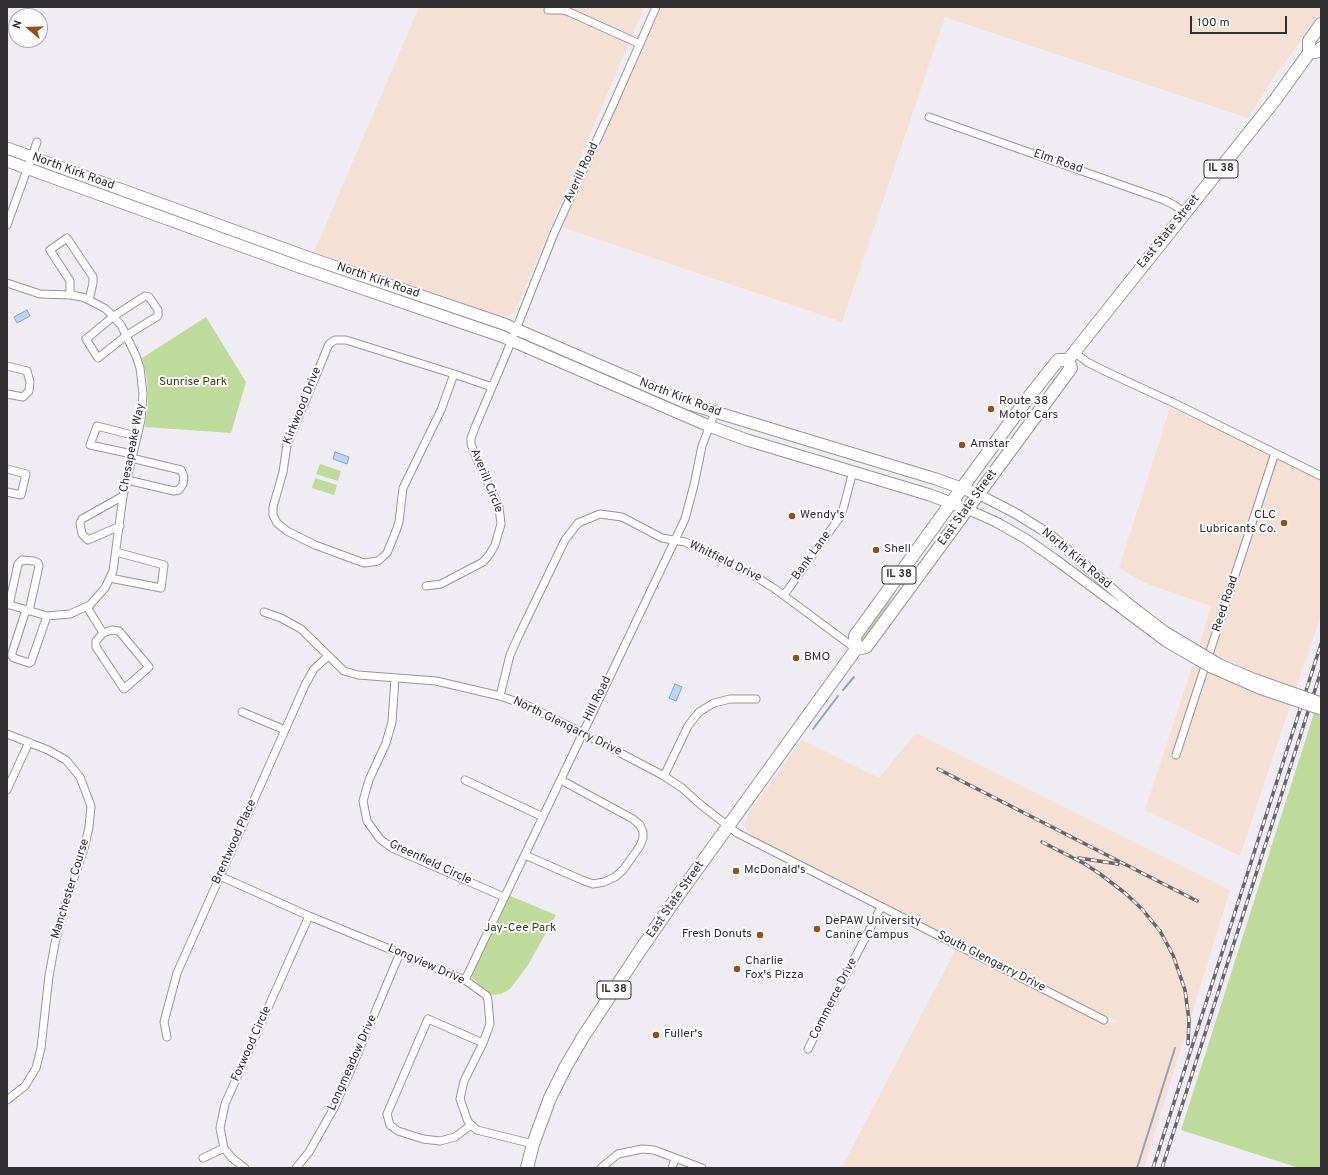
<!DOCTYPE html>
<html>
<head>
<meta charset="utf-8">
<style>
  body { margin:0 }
  #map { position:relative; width:1328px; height:1175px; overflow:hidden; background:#f0ecf4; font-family:Overpass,sans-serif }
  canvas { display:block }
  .frame { position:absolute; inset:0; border:8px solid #2f2e31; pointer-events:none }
  .north { position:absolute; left:8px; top:8px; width:40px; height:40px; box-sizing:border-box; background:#fcfbfe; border:1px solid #aaa9ac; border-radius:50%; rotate:289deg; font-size:11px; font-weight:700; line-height:16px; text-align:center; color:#2f2e31 }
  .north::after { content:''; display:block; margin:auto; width:14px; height:18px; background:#91511b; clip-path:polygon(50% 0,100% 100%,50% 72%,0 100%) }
  .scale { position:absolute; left:1190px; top:16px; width:97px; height:18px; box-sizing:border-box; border:2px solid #2f2e31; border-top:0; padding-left:5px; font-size:12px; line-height:14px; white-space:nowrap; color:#2f2e31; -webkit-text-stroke:3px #fcfbfe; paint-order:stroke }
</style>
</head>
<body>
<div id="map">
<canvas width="1328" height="1175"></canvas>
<div class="frame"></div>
<div class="north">N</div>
<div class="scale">100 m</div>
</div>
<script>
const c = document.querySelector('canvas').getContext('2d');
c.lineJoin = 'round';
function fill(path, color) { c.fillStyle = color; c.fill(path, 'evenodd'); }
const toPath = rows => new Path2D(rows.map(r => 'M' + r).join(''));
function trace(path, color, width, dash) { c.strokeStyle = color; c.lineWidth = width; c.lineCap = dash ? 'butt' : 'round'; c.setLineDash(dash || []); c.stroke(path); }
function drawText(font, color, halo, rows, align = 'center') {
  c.font = font + ' Overpass,sans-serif'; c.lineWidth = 4; c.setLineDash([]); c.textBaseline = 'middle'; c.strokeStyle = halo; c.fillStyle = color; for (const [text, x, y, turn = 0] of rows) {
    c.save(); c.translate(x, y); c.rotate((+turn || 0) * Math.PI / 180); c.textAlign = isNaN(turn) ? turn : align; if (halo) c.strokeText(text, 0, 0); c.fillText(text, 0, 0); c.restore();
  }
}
fill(toPath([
  [419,7,644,7,515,311,508,316,502,316,314,252],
  [658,7,1321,7,1321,13,1272,80,1248,118,945,17,842,322,562,227],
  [1170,408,1271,453,1321,479,1321,615,1296,688,1254,673,1199,646,1211,606,1145,583,1119,568],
  [1193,664,1240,687,1290,706,1240,856,1145,810],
  [916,733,1230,890,1144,1168,843,1168,842,1167,956,949,1100,1023,1119,1022,960,944,754,837,746,829,745,823,750,811,802,740,879,778]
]), '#f6dfd3');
fill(toPath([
  [96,188,157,207,304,260,302,264],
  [307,261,441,307,374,289,305,265],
  [206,317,246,382,231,433,145,427,148,403,147,378,142,358],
  [320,464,341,471,338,481,316,474],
  [315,478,337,485,334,495,312,488],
  [903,578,877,625,867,637,861,640,859,638],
  [1314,713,1321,716,1321,1168,1299,1168,1181,1130],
  [508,895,556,915,528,965,510,989,501,994,489,995,471,976]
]), '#bfdb9b');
const water = toPath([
  [27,310,30,316,17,323,14,317,27,310],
  [335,452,349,457,347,464,333,459,335,452],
  [675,684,682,687,676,701,669,698,675,684]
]);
fill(water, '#b5d5fa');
trace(water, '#8da3be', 1);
trace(toPath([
  [843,690,854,677],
  [813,729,838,696],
  [1137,1168,1175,1048]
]), '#8da3be', 2);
const minor = toPath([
  [548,10,564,10,569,12,640,44],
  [929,117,1164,200,1174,205,1185,213],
  [7,225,37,142],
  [7,283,40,294,70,295,82,297,89,300,106,309,121,325,136,356,140,368,143,394,141,420,123,496,113,571,105,588,90,605,70,614,47,616,7,604],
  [70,295,70,281,50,250,67,238,93,277,93,283,89,300],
  [145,296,149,297,158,310,158,316,127,335,98,358,86,339,114,316,145,296],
  [1074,352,1087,362,1107,372,1176,404,1321,476],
  [7,366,27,371,30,382,29,391,23,397,7,394],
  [454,374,346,340,335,340,329,344,287,445,283,472,273,507,273,515,277,523,287,531,315,545,364,563,378,561,387,553,396,531,399,522,403,488,441,410,454,374,492,387],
  [132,454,90,445,97,426,136,436],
  [7,469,26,474,21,495,7,492],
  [127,480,174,491,179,490,183,484,184,477,181,470,131,458],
  [120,526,88,540,82,534,80,523,82,519,123,496],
  [110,578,161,588,164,565,116,552],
  [426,586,441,584,483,562,489,555,495,545,501,524,499,507,476,457,471,444,471,438,476,425,507,352,555,231,612,107,656,7],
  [784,595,840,517,844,506,853,471],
  [9,605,18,564,22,560,34,561,38,563,39,566,29,611],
  [87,607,103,633],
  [26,610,12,653,12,656,14,658,29,663,31,662,47,616],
  [264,612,281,618,301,629,344,671,358,675,436,681,500,696,526,705,575,729,664,776,682,788,701,805,737,833,1104,1020],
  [112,630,119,631,149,667,124,689,96,647,96,641,103,633,112,630],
  [395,678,392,722,386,743,369,780,363,801,367,821,380,839,392,848,504,897],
  [500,696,510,655,519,635,565,540,578,523,600,514,622,517,662,538,685,542,753,575,775,589,856,649],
  [242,712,285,730],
  [7,734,48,750,66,760,80,777,91,806,89,827,85,845,65,905,55,943,49,976,41,1048,36,1068,25,1086,7,1100],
  [1176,755,1275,453],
  [664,776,688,726,699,712,714,703,730,699,756,699],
  [465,780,543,817],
  [7,790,29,742],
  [525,855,582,880,593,884,604,882,615,877,623,870,640,846,643,838,643,832,640,825,633,819,561,780],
  [220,876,309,916,465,980,487,996,488,1001,490,1024,483,1043,464,1081,460,1099,467,1119,469,1123,477,1130,533,1144],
  [465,980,685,519,694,485,702,446,715,412],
  [167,1037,164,1022,177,973,305,685,314,669,328,656],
  [808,1049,881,907],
  [471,1125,455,1137,440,1141,423,1139,398,1131,390,1125,387,1114,428,1019,483,1043],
  [203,1158,224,1148],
  [245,1168,232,1158,224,1148,220,1128,225,1104,309,916],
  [296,1168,309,1152,335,1106,352,1067,400,953],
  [601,1168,618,1154,642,1149,654,1150,702,1168],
  [672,1168,675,1159]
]);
const tertiary = toPath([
  [978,494,1015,513,1049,534,1127,602],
  [967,509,996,522,1026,539,1056,560,1122,609]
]);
const secondary = toPath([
  [7,148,307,257,504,324,689,404,936,479,978,494],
  [7,161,302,268,501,336,709,426,747,440,930,495,967,509]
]);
const primary = toPath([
  [1309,53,1319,51,1321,48],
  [1068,360,1275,100,1309,53,1309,41,1321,24],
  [856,649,866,647,1071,368,1068,360],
  [527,1168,533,1144,550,1098,566,1066,583,1037,641,949,677,897,856,649,855,636,951,503,1025,402,1058,360,1068,360]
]);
trace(minor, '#98949c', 9);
trace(tertiary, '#98949c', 11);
trace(secondary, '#98949c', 13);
trace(primary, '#98949c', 14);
trace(minor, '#fff', 7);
trace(tertiary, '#fff', 9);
trace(secondary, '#fff', 11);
trace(primary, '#fff', 12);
const rail = toPath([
  [938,769,1197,901],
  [1042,842,1085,864,1100,874,1125,893,1142,909,1160,931,1173,955,1185,990,1189,1020,1188,1044],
  [1079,858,1118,864],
  [1153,1168,1321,644],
  [1162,1168,1321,671]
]);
trace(rail, '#67656a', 3.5);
trace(rail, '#fcfbfe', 2, [6]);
const tertiaryBridge = toPath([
  [1127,602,1165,631,1220,664,1253,678,1321,702],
  [1122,609,1166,642,1211,668,1259,689,1321,710]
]);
trace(tertiaryBridge, '#98949c', 11, []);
trace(tertiaryBridge, '#fff', 9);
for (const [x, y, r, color] of [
  [991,409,4,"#91511b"],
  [962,445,4,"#91511b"],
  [792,516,4,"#91511b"],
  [1284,523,4,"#91511b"],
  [876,550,4,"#91511b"],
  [796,658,4,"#91511b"],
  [736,871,4,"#91511b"],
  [817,929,4,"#91511b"],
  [760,935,4,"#91511b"],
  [737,969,4,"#91511b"],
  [656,1035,4,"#91511b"]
]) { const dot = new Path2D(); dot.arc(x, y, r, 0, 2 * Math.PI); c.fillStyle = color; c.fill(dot); trace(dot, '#fcfbfe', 1.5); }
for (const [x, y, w] of [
  [1221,169,34],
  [899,575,34],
  [614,990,34]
]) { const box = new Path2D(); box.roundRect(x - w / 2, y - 9, w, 18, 3); c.fillStyle = '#fcfbfe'; c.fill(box); trace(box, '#2f2e31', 1); }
drawText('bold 11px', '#2f2e31', null, [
  ["IL 38",1221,169],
  ["IL 38",899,575],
  ["IL 38",614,990]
]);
drawText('12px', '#2f2e31', '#fcfbfe', [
  ["Elm Road",1058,162,19],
  ["North Kirk Road",73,172,20],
  ["Averill Road",582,173,-65],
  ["East State Street",1169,232,-51],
  ["North Kirk Road",378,281,19],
  ["North Kirk Road",680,398,21],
  ["Kirkwood Drive",303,406,-68],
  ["Chesapeake Way",133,448,-79],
  ["Averill Circle",486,481,68],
  ["East State Street",968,508,-54],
  ["Bank Lane",812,556,-54],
  ["North Kirk Road",1076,559,40],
  ["Whitfield Drive",725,562,26],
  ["Reed Road",1226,604,-72],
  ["Hill Road",598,699,-64],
  ["North Glengarry Drive",567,727,26],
  ["Brentwood Place",235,842,-66],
  ["Greenfield Circle",430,863,25],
  ["Manchester Course",71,889,-73],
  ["East State Street",676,900,-55],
  ["South Glengarry Drive",991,962,27],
  ["Longview Drive",426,965,24],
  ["Commerce Drive",834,999,-63],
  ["Foxwood Circle",252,1044,-66],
  ["Longmeadow Drive",353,1063,-66]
]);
drawText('12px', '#334611', '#fcfbfe', [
  ["Sunrise Park",193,383],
  ["Jay-Cee Park",520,929]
]);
drawText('12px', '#2f2e31', '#fcfbfe', [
  ["Route 38",999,402],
  ["Motor Cars",999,416],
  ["Amstar",970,445],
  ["Wendy's",800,516],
  ["CLC",1276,516,"right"],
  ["Lubricants Co.",1276,530,"right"],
  ["Shell",884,550],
  ["BMO",804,658],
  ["McDonald's",744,871],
  ["DePAW University",825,922],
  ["Canine Campus",825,936],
  ["Fresh Donuts",752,935,"right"],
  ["Charlie",745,962],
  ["Fox's Pizza",745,976],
  ["Fuller's",664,1035]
], 'left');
</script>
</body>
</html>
